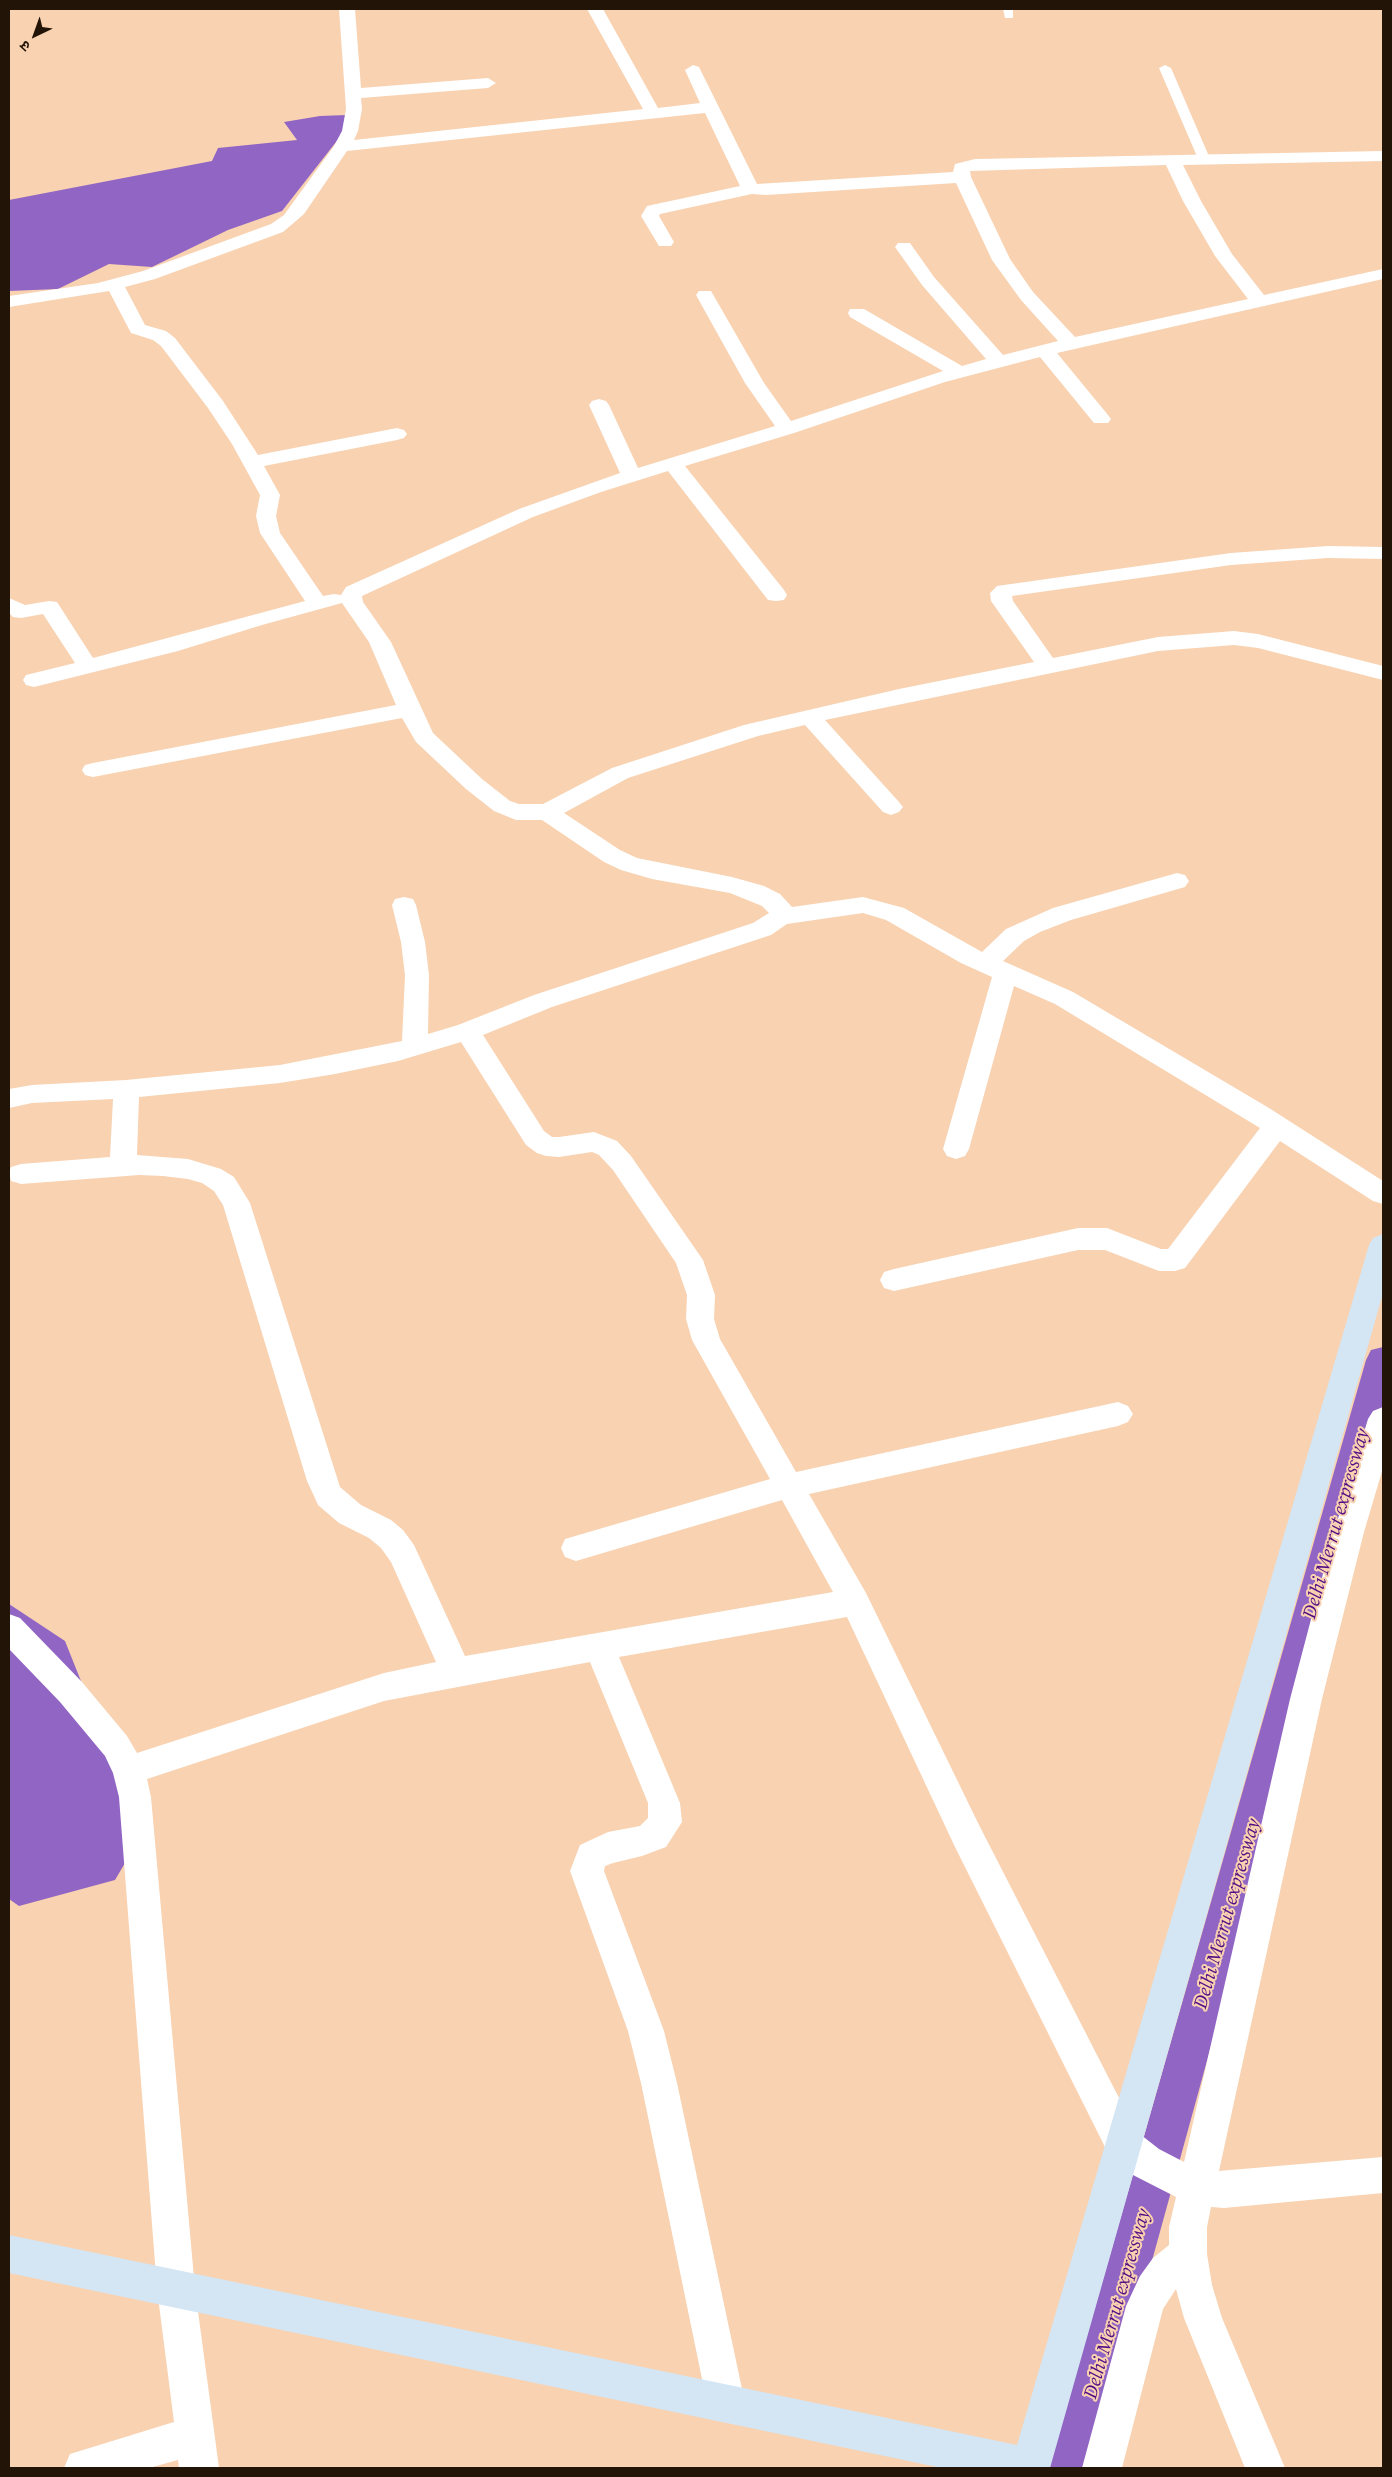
<!DOCTYPE html>
<html>
<head>
<meta charset="utf-8">
<style>
  body { margin:0 }
  #map { position:relative; width:1392px; height:2477px; overflow:hidden; background:#f8d2b1; font-family:"Source Serif 4","Noto Sans Devanagari",serif }
  canvas { display:block }
  .frame { position:absolute; inset:0; border:10px solid #221508; pointer-events:none }
  .north { position:absolute; left:10px; top:10px; width:50px; height:50px; -webkit-text-stroke:4px #f8d2b1; paint-order:stroke; rotate:222deg; font-size:14px; font-weight:700; line-height:20px; text-align:center; color:#221508 }
  .north::after { content:''; display:block; margin:auto; width:18px; height:22px; background:#221508; clip-path:polygon(50% 0,100% 100%,50% 72%,0 100%) }
</style>
</head>
<body>
<div id="map">
<canvas width="1392" height="2477"></canvas>
<div class="frame"></div>
<div class="north">उ</div>
</div>
<script>
const c = document.querySelector('canvas').getContext('2d');
c.lineJoin = 'round';
function fill(path, color) { c.fillStyle = color; c.fill(path, 'evenodd'); }
const toPath = rows => new Path2D(rows.map(r => 'M' + r).join(''));
function drawText(font, color, halo, rows, align = 'center') {
  c.font = font + ' "Source Serif 4",serif'; c.lineWidth = 4; c.setLineDash([]); c.textBaseline = 'middle'; c.strokeStyle = halo; c.fillStyle = color; for (const [text, x, y, turn = 0] of rows) {
    c.save(); c.translate(x, y); c.rotate((+turn || 0) * Math.PI / 180); c.textAlign = isNaN(turn) ? turn : align; if (halo) c.strokeText(text, 0, 0); c.fillText(text, 0, 0); c.restore();
  }
}
fill(toPath([
  [347,115,347,128,282,211,228,230,152,267,109,264,58,289,9,291,9,200,212,161,218,148,297,140,284,122,320,116],
  [9,1604,65,1641,122,1784,138,1841,115,1880,19,1906,9,1899]
]), '#9165c4');
fill(toPath([
  [1383,1347,1383,1421,1095,2468,1049,2468,1366,1360,1371,1350,1383,1347]
]), '#9165c4');
fill(toPath([
  [1003,9,1013,9,1013,18,1005,18,1003,9],
  [1165,65,1171,68,1211,161,1209,163,1201,163,1199,161,1159,68,1165,65]
]), '#fff');
fill(toPath([
  [339,9,355,9,361,88,488,78,496,83,488,88,361,98,362,109,358,131,354,140,643,109,587,9,603,9,658,108,700,103,685,70,693,65,699,67,757,184,953,172,955,164,975,159,1383,151,1383,161,1183,165,1201,201,1232,254,1264,295,1383,269,1383,279,1057,353,1108,415,1111,419,1108,423,1094,423,1040,357,945,382,794,433,685,466,784,590,787,595,784,600,776,601,768,600,668,471,601,492,533,517,362,596,363,602,391,642,433,733,482,779,510,801,519,804,543,804,612,768,744,725,899,689,1034,662,991,601,990,593,997,586,1231,553,1328,546,1383,547,1383,559,1328,558,1231,565,1012,596,1013,601,1053,658,1158,637,1234,631,1258,634,1383,666,1383,680,1258,648,1234,645,1158,651,825,720,899,802,903,807,899,812,891,815,883,812,805,725,758,736,628,778,564,813,620,850,637,858,732,877,764,886,780,894,792,907,863,897,904,908,982,952,1006,929,1053,908,1177,873,1185,875,1189,881,1185,887,1071,920,1040,932,1024,941,1003,961,1073,992,1269,1108,1383,1181,1383,1204,1373,1201,1280,1141,1185,1268,1175,1271,1159,1271,1105,1250,1078,1250,894,1291,884,1288,880,1280,884,1272,894,1269,1078,1228,1107,1228,1161,1249,1168,1249,1260,1128,1055,1004,1014,986,969,1149,965,1156,956,1159,947,1156,943,1149,992,977,961,963,886,920,863,913,787,924,771,935,552,1007,483,1035,544,1131,552,1137,559,1137,594,1132,617,1141,631,1156,703,1260,715,1295,714,1319,720,1339,796,1472,1118,1402,1128,1406,1133,1414,1128,1422,1118,1426,809,1494,866,1593,979,1825,1136,2131,1159,2149,1184,2162,1290,1699,1334,1532,1368,1419,1373,1411,1383,1407,1383,1468,1364,1532,1322,1699,1219,2171,1383,2157,1383,2193,1224,2208,1211,2207,1207,2227,1207,2254,1212,2285,1222,2318,1285,2468,1245,2468,1184,2318,1176,2289,1163,2309,1122,2468,1082,2468,1126,2306,1140,2276,1153,2258,1169,2245,1169,2227,1176,2197,1133,2175,1110,2157,955,1847,847,1617,619,1657,680,1803,682,1822,666,1847,642,1856,613,1863,605,1866,604,1871,664,2031,677,2083,745,2403,740,2417,726,2422,712,2417,707,2403,641,2083,628,2031,570,1871,580,1845,608,1832,640,1826,648,1818,648,1803,590,1662,384,1701,147,1779,151,1797,195,2289,219,2468,179,2468,178,2460,149,2468,64,2468,70,2454,174,2422,157,2289,119,1797,113,1773,105,1756,60,1702,9,1649,9,1614,20,1618,82,1682,127,1736,137,1753,384,1673,436,1662,391,1562,381,1548,369,1538,339,1523,318,1505,314,1496,307,1481,223,1205,214,1191,202,1183,188,1179,163,1176,139,1175,21,1184,11,1181,9,1172,11,1167,21,1164,110,1157,113,1099,32,1103,9,1108,9,1089,32,1085,126,1080,280,1065,402,1041,405,975,401,942,392,905,395,899,404,897,413,899,416,905,425,942,429,975,428,1034,458,1025,534,995,753,923,769,913,762,906,730,893,652,879,621,870,604,862,542,820,516,820,494,811,466,789,416,742,402,718,93,777,85,775,82,770,85,765,93,763,396,705,369,642,342,603,262,625,178,651,34,687,26,685,23,680,26,675,75,663,43,614,21,618,13,617,9,613,9,598,25,605,49,601,57,602,93,658,305,601,260,533,256,516,260,495,232,444,208,408,161,346,153,340,131,333,109,291,9,307,9,296,98,283,143,271,271,224,284,215,334,146,342,131,346,109,339,9],
  [705,113,740,186,647,206,641,216,659,246,671,246,674,242,659,216,660,214,752,194,766,195,956,183,992,260,1021,300,1058,341,1003,355,934,277,910,243,898,243,895,247,922,285,986,359,962,366,864,309,850,309,848,313,850,317,943,371,791,421,764,383,711,291,699,291,696,295,745,383,775,426,638,468,609,405,606,401,599,399,592,401,589,405,620,473,519,509,346,587,341,595,334,594,323,596,280,533,276,516,280,495,264,466,397,440,404,438,407,434,404,430,397,428,258,455,223,401,175,338,166,331,145,325,125,287,155,279,283,232,304,214,347,151,705,113],
  [1166,165,1183,201,1215,256,1248,299,1075,337,1033,292,1010,259,971,177,970,171,1166,165],
  [461,1042,526,1145,537,1153,546,1156,559,1157,592,1152,599,1155,613,1170,676,1263,687,1295,686,1319,692,1340,770,1479,565,1539,561,1548,565,1557,576,1561,782,1500,833,1592,465,1656,414,1545,403,1530,391,1520,361,1505,340,1487,250,1203,234,1177,221,1169,188,1159,137,1155,139,1097,280,1083,335,1074,398,1061,461,1042]
]), '#fff');
fill(toPath([
  [1383,1234,1383,1293,1050,2468,942,2468,9,2273,9,2235,1017,2445,1369,1245,1373,1238,1383,1234]
]), '#d4e6f4');
drawText('italic 19px', '#520e85', '#f8d2b1', [
  ["Delhi Merrut expressway",1337,1524,-74],
  ["Delhi Merrut expressway",1228,1914,-74],
  ["Delhi Merrut expressway",1118,2304,-74]
]);
</script>
</body>
</html>
